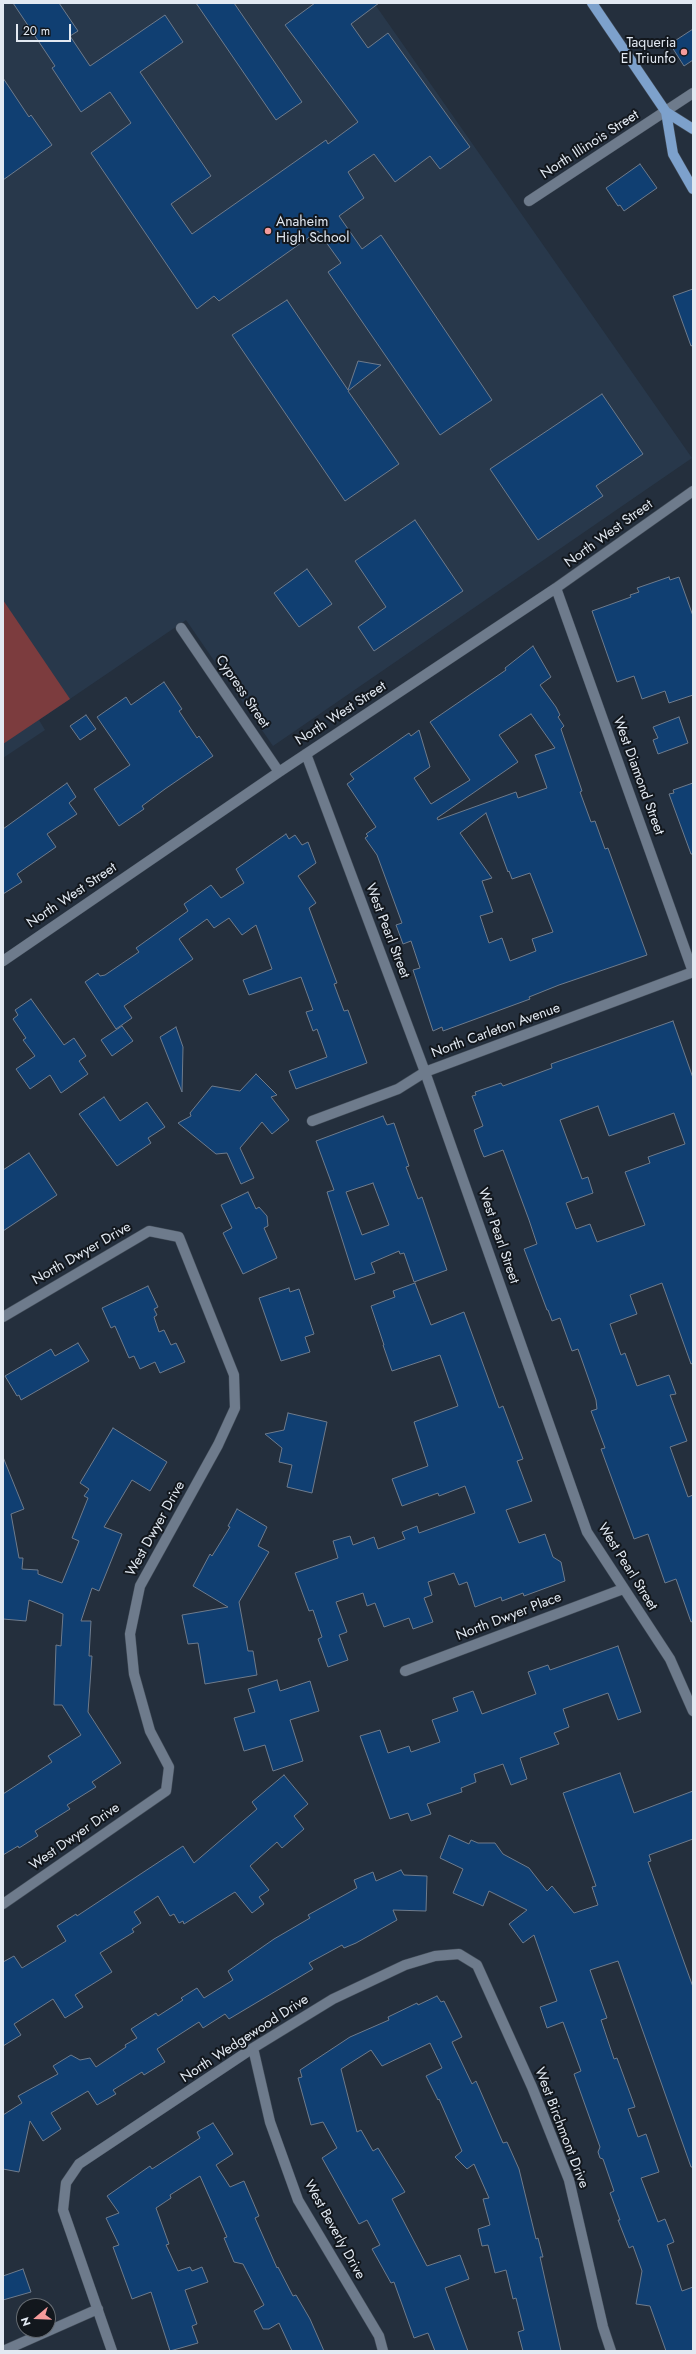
<!DOCTYPE html>
<html>
<head>
<meta charset="utf-8">
<style>
  body { margin:0 }
  #map { position:relative; width:696px; height:2354px; overflow:hidden; background:#242f3d; font-family:Jost,sans-serif }
  canvas { display:block }
  .frame { position:absolute; inset:0; border:4px solid #e2e9f2; pointer-events:none }
  .north { position:absolute; left:16px; top:2298px; width:40px; height:40px; box-sizing:border-box; background:#12171d; border:1px solid #656b72; border-radius:50%; rotate:251deg; font-size:11px; font-weight:700; line-height:16px; text-align:center; color:#e2e9f2 }
  .north::after { content:''; display:block; margin:auto; width:14px; height:18px; background:#f59b9b; clip-path:polygon(50% 0,100% 100%,50% 72%,0 100%) }
  .scale { position:absolute; left:16px; top:24px; width:55px; height:18px; box-sizing:border-box; border:2px solid #e2e9f2; border-top:0; padding-left:5px; font-size:12px; line-height:14px; white-space:nowrap; color:#e2e9f2; -webkit-text-stroke:3px #12171d; paint-order:stroke }
</style>
</head>
<body>
<div id="map">
<canvas width="696" height="2354"></canvas>
<div class="frame"></div>
<div class="north">N</div>
<div class="scale">20 m</div>
</div>
<script>
const c = document.querySelector('canvas').getContext('2d');
c.lineJoin = 'round';
function fill(path, color) { c.fillStyle = color; c.fill(path, 'evenodd'); }
const toPath = rows => new Path2D(rows.map(r => 'M' + r).join(''));
function trace(path, color, width, dash) { c.strokeStyle = color; c.lineWidth = width; c.lineCap = dash ? 'butt' : 'round'; c.setLineDash(dash || []); c.stroke(path); }
function drawText(font, color, halo, rows, align = 'center') {
  c.font = font + ' Jost,sans-serif'; c.lineWidth = 4; c.setLineDash([]); c.textBaseline = 'middle'; c.strokeStyle = halo; c.fillStyle = color; for (const [text, x, y, turn = 0] of rows) {
    c.save(); c.translate(x, y); c.rotate((+turn || 0) * Math.PI / 180); c.textAlign = isNaN(turn) ? turn : align; if (halo) c.strokeText(text, 0, 0); c.fillText(text, 0, 0); c.restore();
  }
}
fill(toPath([
  [3,3,374,3,692,458,273,746,186,620,39,720,45,730,3,758]
]), '#28384b');
fill(toPath([
  [3,600,70,699,3,744]
]), '#7c3c3e');
const building = toPath([
  [13,3,59,3,78,31,70,36,90,66,165,15,183,42,140,72,211,176,171,204,192,234,326,140,328,144,358,122,285,25,315,3,379,3,351,24,368,48,388,33,470,147,440,169,430,156,395,182,374,154,348,172,364,198,339,216,362,249,381,235,492,400,440,435,328,272,341,263,318,231,219,301,214,296,197,309,91,153,131,123,110,92,81,112,52,68,55,66,13,3],
  [196,3,234,3,302,102,276,120,196,3],
  [693,29,693,60,684,66,670,44,693,29],
  [3,78,29,117,31,115,52,145,3,180,3,78],
  [640,164,657,188,624,211,620,205,618,206,606,188,640,164],
  [693,289,693,345,691,346,673,296,693,289],
  [287,300,348,390,358,361,381,365,348,391,399,464,345,501,232,335,287,300],
  [602,394,643,454,596,486,603,496,538,540,490,469,602,394],
  [415,520,463,591,374,651,358,627,386,607,355,561,415,520],
  [307,569,332,604,299,627,274,593,307,569],
  [669,577,670,580,679,577,693,616,693,695,669,703,665,691,642,699,634,676,617,682,592,611,631,597,630,595,639,592,637,588,669,577],
  [533,646,551,677,540,685,556,707,560,715,558,717,564,726,561,729,582,791,580,792,591,822,595,821,605,849,608,848,647,955,559,985,529,997,530,999,443,1031,442,1027,433,1031,413,970,420,968,411,941,403,944,396,925,402,923,377,855,365,838,368,836,366,834,376,827,347,784,354,779,350,774,409,733,411,736,419,730,430,767,414,778,431,804,470,780,430,722,506,670,505,668,533,646],
  [531,714,555,748,535,755,547,788,518,798,516,792,438,820,437,818,518,762,499,735,531,714],
  [486,813,508,872,509,871,512,879,530,873,553,932,532,939,536,951,510,961,502,938,489,943,480,916,493,912,482,881,492,878,460,833,486,813],
  [164,682,182,709,179,711,197,738,199,736,213,756,165,789,142,806,144,809,119,826,94,789,130,765,97,717,126,697,131,705,164,682],
  [86,715,96,729,80,740,70,726,86,715],
  [679,717,688,743,658,754,653,740,658,738,653,727,679,717],
  [67,783,76,797,69,803,77,814,47,834,56,847,17,874,22,882,3,894,3,829,67,783],
  [693,783,693,854,691,854,669,794,674,793,673,790,693,783],
  [286,834,289,839,295,835,302,845,308,842,316,863,298,876,316,903,309,908,337,983,334,984,344,1011,348,1010,367,1063,296,1089,289,1071,327,1057,317,1029,313,1031,306,1012,313,1010,301,977,249,995,243,980,272,969,256,925,242,935,229,918,214,928,207,919,179,939,193,959,124,1006,132,1018,116,1029,85,982,98,973,100,976,105,975,139,952,136,948,188,911,184,904,211,885,221,898,244,883,236,869,286,834],
  [31,999,64,1045,74,1038,86,1056,79,1061,88,1074,61,1093,50,1075,30,1089,16,1069,35,1056,23,1040,26,1038,13,1019,18,1015,15,1010,31,999],
  [673,1021,693,1078,693,1363,691,1364,662,1283,630,1295,637,1314,610,1324,621,1355,625,1353,637,1386,669,1375,676,1394,670,1395,687,1441,670,1447,688,1497,693,1495,693,1621,691,1622,676,1579,665,1583,648,1534,634,1539,601,1449,605,1448,591,1411,597,1409,596,1400,578,1349,572,1351,560,1318,552,1321,548,1310,547,1310,524,1249,537,1244,529,1220,503,1150,484,1157,481,1150,474,1130,483,1126,472,1096,476,1095,475,1092,501,1083,503,1086,552,1068,551,1064,673,1021],
  [598,1106,609,1136,674,1113,685,1144,648,1157,650,1163,625,1172,645,1225,597,1242,590,1224,576,1229,566,1203,593,1193,588,1177,582,1179,560,1120,598,1106],
  [122,1026,133,1041,112,1056,101,1040,122,1026],
  [176,1027,183,1047,182,1092,160,1037,176,1027],
  [256,1074,277,1095,271,1097,289,1120,272,1134,262,1122,240,1148,254,1178,241,1184,227,1153,216,1154,178,1123,191,1116,190,1113,212,1086,240,1091,256,1074],
  [104,1097,120,1121,147,1102,165,1127,148,1138,151,1143,117,1166,79,1114,104,1097],
  [383,1116,387,1125,394,1123,409,1166,406,1167,418,1199,422,1197,447,1270,414,1282,404,1253,400,1254,399,1251,371,1263,375,1273,355,1280,327,1192,334,1190,316,1141,383,1116],
  [373,1183,389,1225,362,1235,346,1192,373,1183],
  [29,1153,57,1195,3,1231,3,1170,29,1153],
  [248,1192,256,1209,259,1207,267,1216,268,1226,264,1228,277,1258,243,1274,223,1233,232,1228,221,1205,248,1192],
  [415,1283,431,1325,464,1312,499,1408,503,1406,523,1459,517,1461,532,1501,506,1510,519,1543,545,1534,553,1557,561,1562,565,1581,524,1596,523,1593,502,1601,501,1597,475,1607,467,1582,459,1585,454,1573,428,1582,432,1595,424,1598,433,1622,413,1629,409,1618,384,1627,375,1603,367,1606,363,1593,336,1602,347,1632,339,1635,348,1660,328,1667,318,1639,322,1637,313,1610,309,1611,295,1573,338,1558,333,1541,350,1536,353,1545,374,1537,378,1549,405,1539,402,1532,417,1526,419,1533,475,1513,465,1486,439,1496,438,1493,402,1506,392,1479,428,1466,414,1422,458,1406,440,1355,392,1371,383,1345,384,1345,371,1306,395,1297,393,1291,415,1283],
  [148,1286,158,1307,154,1309,157,1315,154,1317,159,1332,164,1330,171,1345,176,1343,185,1362,160,1373,155,1362,140,1369,134,1356,129,1358,115,1326,111,1328,102,1308,148,1286],
  [289,1288,290,1292,299,1289,314,1334,305,1337,310,1352,281,1361,259,1298,289,1288],
  [78,1343,89,1361,21,1400,19,1395,17,1396,5,1376,51,1349,55,1356,78,1343],
  [288,1413,327,1422,312,1493,287,1487,292,1465,279,1462,282,1448,265,1434,284,1430,288,1413],
  [113,1428,167,1462,150,1491,132,1480,104,1527,122,1534,99,1591,92,1588,81,1621,91,1621,89,1656,92,1656,88,1712,121,1763,92,1782,96,1787,67,1805,70,1809,35,1831,38,1836,19,1848,18,1846,3,1855,3,1794,52,1762,48,1756,81,1735,62,1705,54,1705,56,1645,61,1646,63,1614,29,1600,26,1621,3,1619,3,1457,24,1509,11,1514,19,1558,23,1558,22,1569,38,1570,38,1574,62,1583,79,1541,72,1538,88,1498,84,1496,89,1489,80,1483,113,1428],
  [237,1509,267,1527,258,1546,269,1552,239,1602,248,1651,253,1651,257,1675,205,1684,198,1643,188,1644,182,1615,228,1607,193,1586,210,1554,212,1556,230,1527,228,1526,237,1509],
  [618,1646,641,1712,618,1720,608,1693,563,1709,569,1727,554,1733,559,1744,520,1758,527,1779,511,1785,503,1764,474,1774,476,1782,461,1788,462,1792,427,1804,431,1814,411,1821,408,1813,390,1819,360,1736,380,1730,388,1753,409,1746,411,1752,440,1742,432,1720,458,1711,453,1698,473,1691,482,1714,536,1694,528,1672,548,1665,550,1670,618,1646],
  [277,1680,280,1691,310,1681,319,1711,290,1720,303,1761,273,1771,265,1745,244,1751,234,1718,255,1712,248,1689,277,1680],
  [620,1773,634,1813,693,1791,693,1839,649,1855,651,1861,648,1862,693,1987,693,2167,691,2167,618,1961,590,1970,607,2018,601,2020,614,2059,617,2058,635,2107,628,2109,638,2137,646,2134,659,2172,641,2178,658,2222,665,2219,674,2242,667,2245,682,2291,693,2287,693,2351,666,2351,650,2306,636,2304,642,2271,633,2246,629,2248,618,2220,620,2220,610,2193,614,2191,603,2159,600,2158,598,2152,600,2147,574,2074,581,2071,563,2022,547,2028,540,2007,557,2001,534,1935,523,1943,509,1924,527,1910,489,1891,483,1906,453,1893,463,1869,440,1858,449,1835,469,1844,471,1840,478,1843,495,1843,503,1854,529,1868,547,1891,552,1886,574,1913,598,1905,592,1887,596,1886,563,1793,620,1773],
  [284,1775,308,1804,294,1816,304,1829,282,1848,277,1842,250,1866,269,1890,259,1897,264,1904,252,1913,235,1892,184,1924,183,1921,179,1923,174,1914,170,1916,158,1896,134,1912,141,1923,132,1929,134,1932,100,1953,112,1972,75,1995,83,2007,65,2018,53,1999,14,2024,21,2035,3,2046,3,1962,14,1956,22,1968,66,1941,57,1926,76,1914,77,1916,183,1846,194,1863,257,1809,252,1802,284,1775],
  [401,1870,404,1875,427,1876,426,1911,393,1910,397,1920,356,1943,344,1948,342,1945,309,1963,313,1969,229,2019,225,2014,203,2028,199,2022,157,2049,165,2062,144,2075,142,2072,113,2090,116,2094,97,2105,88,2091,51,2113,61,2129,43,2141,30,2121,19,2172,3,2169,3,2115,22,2103,18,2096,58,2074,53,2066,71,2055,80,2060,90,2058,96,2067,126,2047,125,2045,137,2038,131,2029,156,2013,158,2016,183,2000,181,1998,197,1988,204,1998,233,1980,228,1971,274,1939,310,1918,308,1915,357,1888,354,1880,373,1872,376,1881,401,1870],
  [437,1996,441,2002,444,2001,462,2037,452,2042,472,2084,476,2081,503,2143,507,2142,519,2169,536,2239,538,2238,543,2257,540,2257,561,2351,523,2351,518,2332,524,2330,516,2298,513,2299,506,2270,495,2273,488,2245,482,2246,478,2229,490,2225,483,2199,489,2198,474,2164,467,2169,455,2157,462,2151,439,2099,438,2100,426,2076,442,2068,430,2043,382,2066,371,2050,341,2069,357,2132,361,2130,373,2151,378,2148,405,2192,392,2199,427,2266,460,2255,469,2279,445,2288,468,2351,435,2351,428,2333,414,2338,394,2282,391,2283,372,2249,380,2245,367,2220,359,2224,322,2158,337,2148,323,2122,311,2125,298,2078,302,2077,300,2070,350,2037,389,2020,388,2017,417,2003,418,2005,437,1996],
  [213,2123,233,2154,216,2165,230,2187,244,2181,259,2216,255,2218,277,2268,278,2267,293,2296,296,2295,310,2319,324,2351,292,2351,279,2323,269,2329,263,2329,254,2311,264,2305,243,2264,234,2262,224,2238,227,2237,200,2176,170,2195,171,2198,156,2208,169,2244,166,2245,178,2271,190,2267,192,2271,202,2267,208,2282,185,2290,197,2324,192,2326,198,2343,170,2351,151,2292,132,2299,113,2247,119,2245,106,2218,119,2213,107,2196,150,2166,152,2169,200,2138,197,2132,213,2123],
  [23,2269,31,2292,3,2300,3,2276,23,2269]
]);
fill(building, '#103f72');
trace(building, '#6e7b8c', 1);
const minor = toPath([
  [529,201,693,93],
  [556,588,693,972],
  [181,628,279,772],
  [306,754,425,1072,587,1532,670,1659,693,1711],
  [3,961,279,772,556,588,693,491],
  [312,1121,398,1089,425,1072,693,972],
  [3,1317,149,1231,179,1237,234,1375,235,1408,218,1445,140,1586,130,1634,134,1674,150,1731,169,1767,166,1791,3,1904],
  [405,1671,623,1589],
  [253,2048,270,2122,298,2200,379,2336,383,2351],
  [3,2351,98,2309],
  [112,2351,63,2210,66,2183,79,2164,253,2048,333,1999,405,1965,435,1956,459,1954,477,1965,532,2087,569,2180,603,2327,611,2351]
]);
const major = toPath([
  [592,3,666,112,693,129],
  [666,112,673,154,693,189]
]);
trace(minor, '#444e5a', 11);
trace(major, '#444e5a', 11);
trace(minor, '#6e7b8c', 10);
trace(major, '#7da1cc', 10);
for (const [x, y, r, color] of [
  [684,52,4,"#f59b9b"],
  [268,231,4,"#f59b9b"]
]) { const dot = new Path2D(); dot.arc(x, y, r, 0, 2 * Math.PI); c.fillStyle = color; c.fill(dot); trace(dot, '#12171d', 1.5); }
drawText('14px', '#e2e9f2', '#12171d', [
  ["Taqueria",676,44],
  ["El Triunfo",676,60],
  ["Anaheim",276,223,"left"],
  ["High School",276,239,"left"]
], 'right');
drawText('14px', '#e2e9f2', '#12171d', [
  ["North Illinois Street",590,145,-33],
  ["North West Street",609,534,-36],
  ["Cypress Street",242,692,56],
  ["North West Street",341,714,-33],
  ["West Diamond Street",638,776,70],
  ["North West Street",72,896,-34],
  ["West Pearl Street",387,931,69],
  ["North Carleton Avenue",496,1031,-20],
  ["West Pearl Street",498,1236,71],
  ["North Dwyer Drive",82,1254,-30],
  ["West Dwyer Drive",156,1529,-61],
  ["West Pearl Street",627,1567,58],
  ["North Dwyer Place",509,1617,-21],
  ["West Dwyer Drive",75,1837,-35],
  ["North Wedgewood Drive",245,2039,-33],
  ["West Birchmont Drive",561,2128,69],
  ["West Beverly Drive",334,2230,61]
]);
</script>
</body>
</html>
